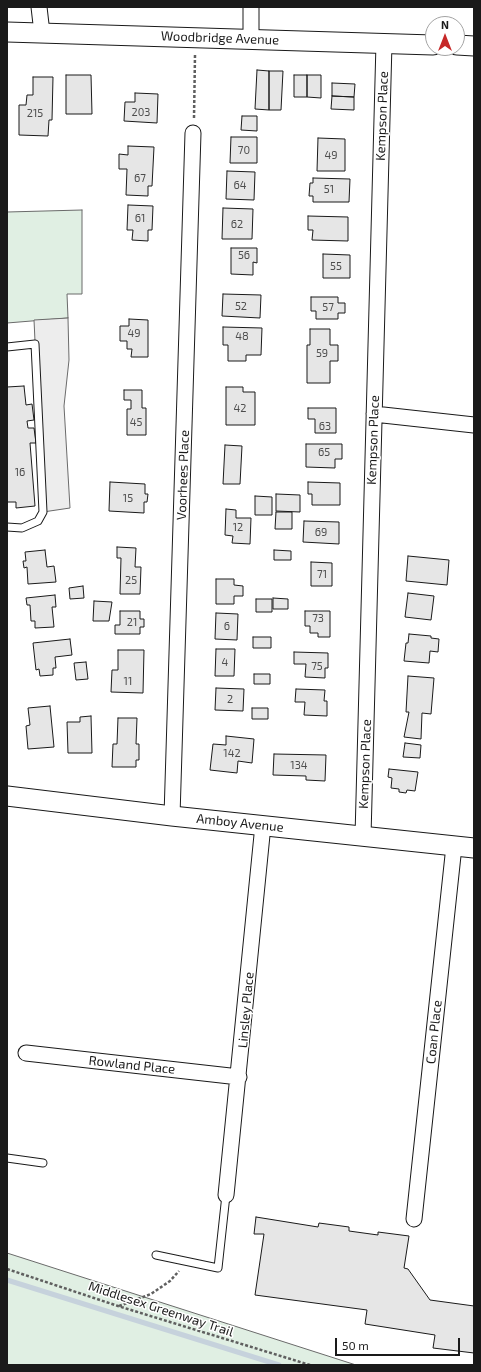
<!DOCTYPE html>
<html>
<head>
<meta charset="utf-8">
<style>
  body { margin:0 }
  #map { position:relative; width:481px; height:1372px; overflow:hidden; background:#fff; font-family:"Exo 2",sans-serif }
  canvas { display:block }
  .frame { position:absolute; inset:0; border:8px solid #1a1a1a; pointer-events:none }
  .north { position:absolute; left:425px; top:16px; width:40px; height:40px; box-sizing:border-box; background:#fff; border:1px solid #a3a3a3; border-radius:50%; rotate:0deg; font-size:11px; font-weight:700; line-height:16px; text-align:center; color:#1a1a1a }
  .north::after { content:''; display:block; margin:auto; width:14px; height:18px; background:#c62828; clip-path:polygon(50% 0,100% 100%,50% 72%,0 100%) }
  .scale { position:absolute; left:335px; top:1338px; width:125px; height:18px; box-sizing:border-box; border:2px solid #1a1a1a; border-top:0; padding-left:5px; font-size:12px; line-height:14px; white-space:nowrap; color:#1a1a1a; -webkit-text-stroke:3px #fff; paint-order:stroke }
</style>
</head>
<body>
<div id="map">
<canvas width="481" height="1372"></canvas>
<div class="frame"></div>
<div class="north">N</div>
<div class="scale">50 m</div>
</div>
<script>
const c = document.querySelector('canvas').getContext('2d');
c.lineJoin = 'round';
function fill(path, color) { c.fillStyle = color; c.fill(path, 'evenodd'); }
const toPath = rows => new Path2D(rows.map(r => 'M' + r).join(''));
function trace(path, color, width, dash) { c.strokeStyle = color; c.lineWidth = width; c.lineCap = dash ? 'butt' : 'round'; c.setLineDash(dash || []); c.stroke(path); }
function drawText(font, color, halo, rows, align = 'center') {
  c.font = font + ' "Exo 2",sans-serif'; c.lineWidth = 3; c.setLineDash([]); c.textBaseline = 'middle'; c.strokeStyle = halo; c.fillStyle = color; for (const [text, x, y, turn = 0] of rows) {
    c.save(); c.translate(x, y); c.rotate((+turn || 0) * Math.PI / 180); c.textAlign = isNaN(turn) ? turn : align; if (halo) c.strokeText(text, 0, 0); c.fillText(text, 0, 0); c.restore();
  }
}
const green = toPath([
  [82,210,82,294,67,294,68,318,7,323,7,212,82,210],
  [7,1253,356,1365,7,1365,7,1253]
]);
fill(green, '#e0efe3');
trace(green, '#6a6a6a', 1);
const parking = toPath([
  [68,318,69,360,64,406,70,508,43,512,34,320,68,318]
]);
fill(parking, '#ededed');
trace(parking, '#6a6a6a', 1);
trace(toPath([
  [7,1280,279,1365]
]), '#c6d2dc', 5);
const building = toPath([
  [257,70,269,71,269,110,255,109,257,70],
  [269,71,283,71,281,110,269,110,269,71],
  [66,75,91,75,92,114,66,114,66,75],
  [294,75,307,75,307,97,294,97,294,75],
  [307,75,321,75,321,98,307,97,307,75],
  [33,77,53,77,52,120,49,120,48,136,19,135,19,105,26,105,27,95,33,95,33,77],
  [332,83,355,84,354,97,332,96,332,83],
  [135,93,158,94,157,123,124,121,125,102,135,102,135,93],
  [332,96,354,97,354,110,331,109,332,96],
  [242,116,257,116,257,131,241,130,242,116],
  [231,137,257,137,257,163,230,163,231,137],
  [318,138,345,139,345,171,317,171,318,138],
  [128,146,154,147,152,186,148,186,148,196,126,195,127,169,119,169,119,154,128,155,128,146],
  [227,171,255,172,254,200,226,199,227,171],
  [313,178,350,179,349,202,313,202,313,196,309,196,310,183,313,183,313,178],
  [128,205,153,206,152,230,148,230,148,241,132,240,133,230,127,230,128,205],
  [223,208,253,209,252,239,222,239,223,208],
  [308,216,348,217,348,241,312,240,313,230,308,230,308,216],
  [231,248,257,248,257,263,253,262,253,275,231,274,231,248],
  [323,254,350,255,350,278,323,278,323,254],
  [223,294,261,295,260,318,222,316,223,294],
  [311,297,338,297,338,303,345,303,345,313,338,313,338,319,316,319,316,311,311,311,311,297],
  [129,319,148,320,148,357,131,357,132,349,127,349,127,341,120,341,120,326,129,326,129,319],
  [223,327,262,328,261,355,246,355,246,361,228,361,228,345,223,345,223,327],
  [310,329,330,329,330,345,338,345,338,361,330,361,330,383,307,383,307,345,310,345,310,329],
  [24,386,26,405,32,404,34,420,27,421,28,428,34,428,36,443,30,443,35,506,16,508,16,502,7,502,7,387,24,386],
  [226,387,243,387,243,392,255,392,255,425,226,425,226,387],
  [124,390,142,390,142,408,146,408,146,435,127,435,127,409,131,409,131,400,124,400,124,390],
  [308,408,336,408,336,433,315,433,315,419,308,419,308,408],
  [306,444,342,444,342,459,335,459,335,468,306,467,306,444],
  [225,445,242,446,240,484,223,484,225,445],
  [110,482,145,484,145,494,148,494,147,502,144,502,144,513,109,511,110,482],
  [308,482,340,483,340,505,312,505,312,494,308,494,308,482],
  [276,494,300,495,300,512,276,511,276,494],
  [255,496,272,497,272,515,255,515,255,496],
  [226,509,236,510,236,518,251,518,250,544,232,543,233,536,225,535,226,509],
  [276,512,292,512,292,529,275,529,276,512],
  [304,521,339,522,339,544,303,542,304,521],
  [117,547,136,548,135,567,141,567,140,594,120,594,121,558,117,558,117,547],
  [45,550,47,567,54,566,56,582,28,584,27,567,24,568,23,561,26,561,25,552,45,550],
  [274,550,291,551,291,560,274,560,274,550],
  [408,556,449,560,447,585,406,581,408,556],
  [311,562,332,563,332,586,311,586,311,562],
  [216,579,234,579,234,585,243,586,243,596,234,596,234,604,216,604,216,579],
  [83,586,84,598,70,599,69,588,83,586],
  [408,593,434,596,431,620,405,617,408,593],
  [55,595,56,607,52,607,54,627,35,628,35,621,31,621,30,605,27,605,26,598,55,595],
  [273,598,288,599,288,609,273,609,273,598],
  [256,599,272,599,272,612,256,612,256,599],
  [94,601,112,602,109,621,93,621,94,601],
  [120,611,140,611,140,619,144,619,144,627,140,627,140,634,115,634,115,625,120,625,120,611],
  [305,611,330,611,330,637,318,637,318,633,310,633,310,626,305,626,305,611],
  [216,613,238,614,237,640,215,639,216,613],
  [409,634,431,636,431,638,439,639,438,652,430,651,429,663,404,661,406,643,408,643,409,634],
  [253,637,271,637,271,648,253,648,253,637],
  [70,639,72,655,55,657,56,668,53,668,53,675,40,676,39,669,36,670,33,643,70,639],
  [216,649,235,649,234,676,215,676,216,649],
  [118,650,144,650,143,693,111,692,112,670,118,670,118,650],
  [294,652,328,653,328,668,325,668,325,678,305,677,306,664,294,664,294,652],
  [86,662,88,679,76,680,74,663,86,662],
  [254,674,270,674,270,684,254,684,254,674],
  [408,676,434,678,431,714,422,713,421,739,404,737,409,712,406,712,408,676],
  [216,688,244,689,243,711,215,710,216,688],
  [296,689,325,690,324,701,327,701,327,716,304,715,305,702,295,702,296,689],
  [50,706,54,747,28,749,26,726,30,725,28,708,50,706],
  [252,708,268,708,268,719,252,719,252,708],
  [91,716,92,753,68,753,67,722,80,722,80,717,91,716],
  [118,718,137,718,136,744,139,744,139,760,136,760,136,767,112,767,113,744,117,744,118,718],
  [226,736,254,739,252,763,238,761,237,773,210,770,213,744,226,745,226,736],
  [405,743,421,745,420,758,403,757,405,743],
  [274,754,326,755,325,781,306,780,306,776,273,775,274,754],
  [389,769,418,772,415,791,407,790,406,793,399,792,399,789,391,788,392,778,388,777,389,769],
  [256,1217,318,1227,319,1223,349,1227,349,1231,378,1235,378,1232,409,1236,404,1268,408,1269,430,1300,474,1306,474,1353,433,1348,435,1335,365,1324,367,1310,255,1295,264,1234,254,1234,256,1217]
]);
fill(building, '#e6e6e6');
trace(building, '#1a1a1a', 1);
const service = toPath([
  [7,347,35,344,43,512,38,521,22,528,7,527],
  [7,1158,43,1163],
  [156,1255,218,1268,226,1195]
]);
const minor = toPath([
  [39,7,42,33],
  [251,39,251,7],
  [374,414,474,425],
  [172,816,193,133],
  [363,836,384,43],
  [26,1053,239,1077],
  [226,1195,263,825],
  [414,1219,454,846]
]);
const tertiary = toPath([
  [7,32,433,45],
  [457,45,474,46],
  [7,796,172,816,474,848]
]);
trace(service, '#1a1a1a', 9);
trace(minor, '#1a1a1a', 17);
trace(tertiary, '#1a1a1a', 21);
trace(toPath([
  [194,118,195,55],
  [7,1269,118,1306,310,1365],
  [119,1306,151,1294,170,1281,179,1271]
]), '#5f5f5f', 2.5, [3, 2]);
trace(service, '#fff', 7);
trace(minor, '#fff', 15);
trace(tertiary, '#fff', 19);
drawText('11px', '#4d4d4d', null, [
  ["203",141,112],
  ["215",35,113],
  ["70",244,150],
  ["49",331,155],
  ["67",140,178],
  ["64",240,185],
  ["51",329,189],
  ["61",140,218],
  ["62",237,224],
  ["56",244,255],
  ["55",336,266],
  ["52",241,306],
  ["57",328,307],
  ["49",134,333],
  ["48",242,336],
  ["59",322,353],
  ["42",240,408],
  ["45",136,422],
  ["63",325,426],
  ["65",324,452],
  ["16",20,472],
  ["15",128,498],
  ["12",238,527],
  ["69",321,532],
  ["71",322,574],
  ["25",131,580],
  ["73",318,618],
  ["21",132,622],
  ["6",227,626],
  ["4",225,662],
  ["75",317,666],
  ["11",128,681],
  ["2",230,699],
  ["142",232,753],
  ["134",299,765]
]);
drawText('13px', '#1a1a1a', '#fff', [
  ["Woodbridge Avenue",220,38,2],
  ["Kempson Place",382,116,-88],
  ["Kempson Place",373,440,-88],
  ["Voorhees Place",183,475,-88],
  ["Kempson Place",365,764,-88],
  ["Amboy Avenue",240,823,6],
  ["Linsley Place",246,1010,-85],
  ["Coan Place",434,1032,-84],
  ["Rowland Place",132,1065,6],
  ["Middlesex Greenway Trail",161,1309,18]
]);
</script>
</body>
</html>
